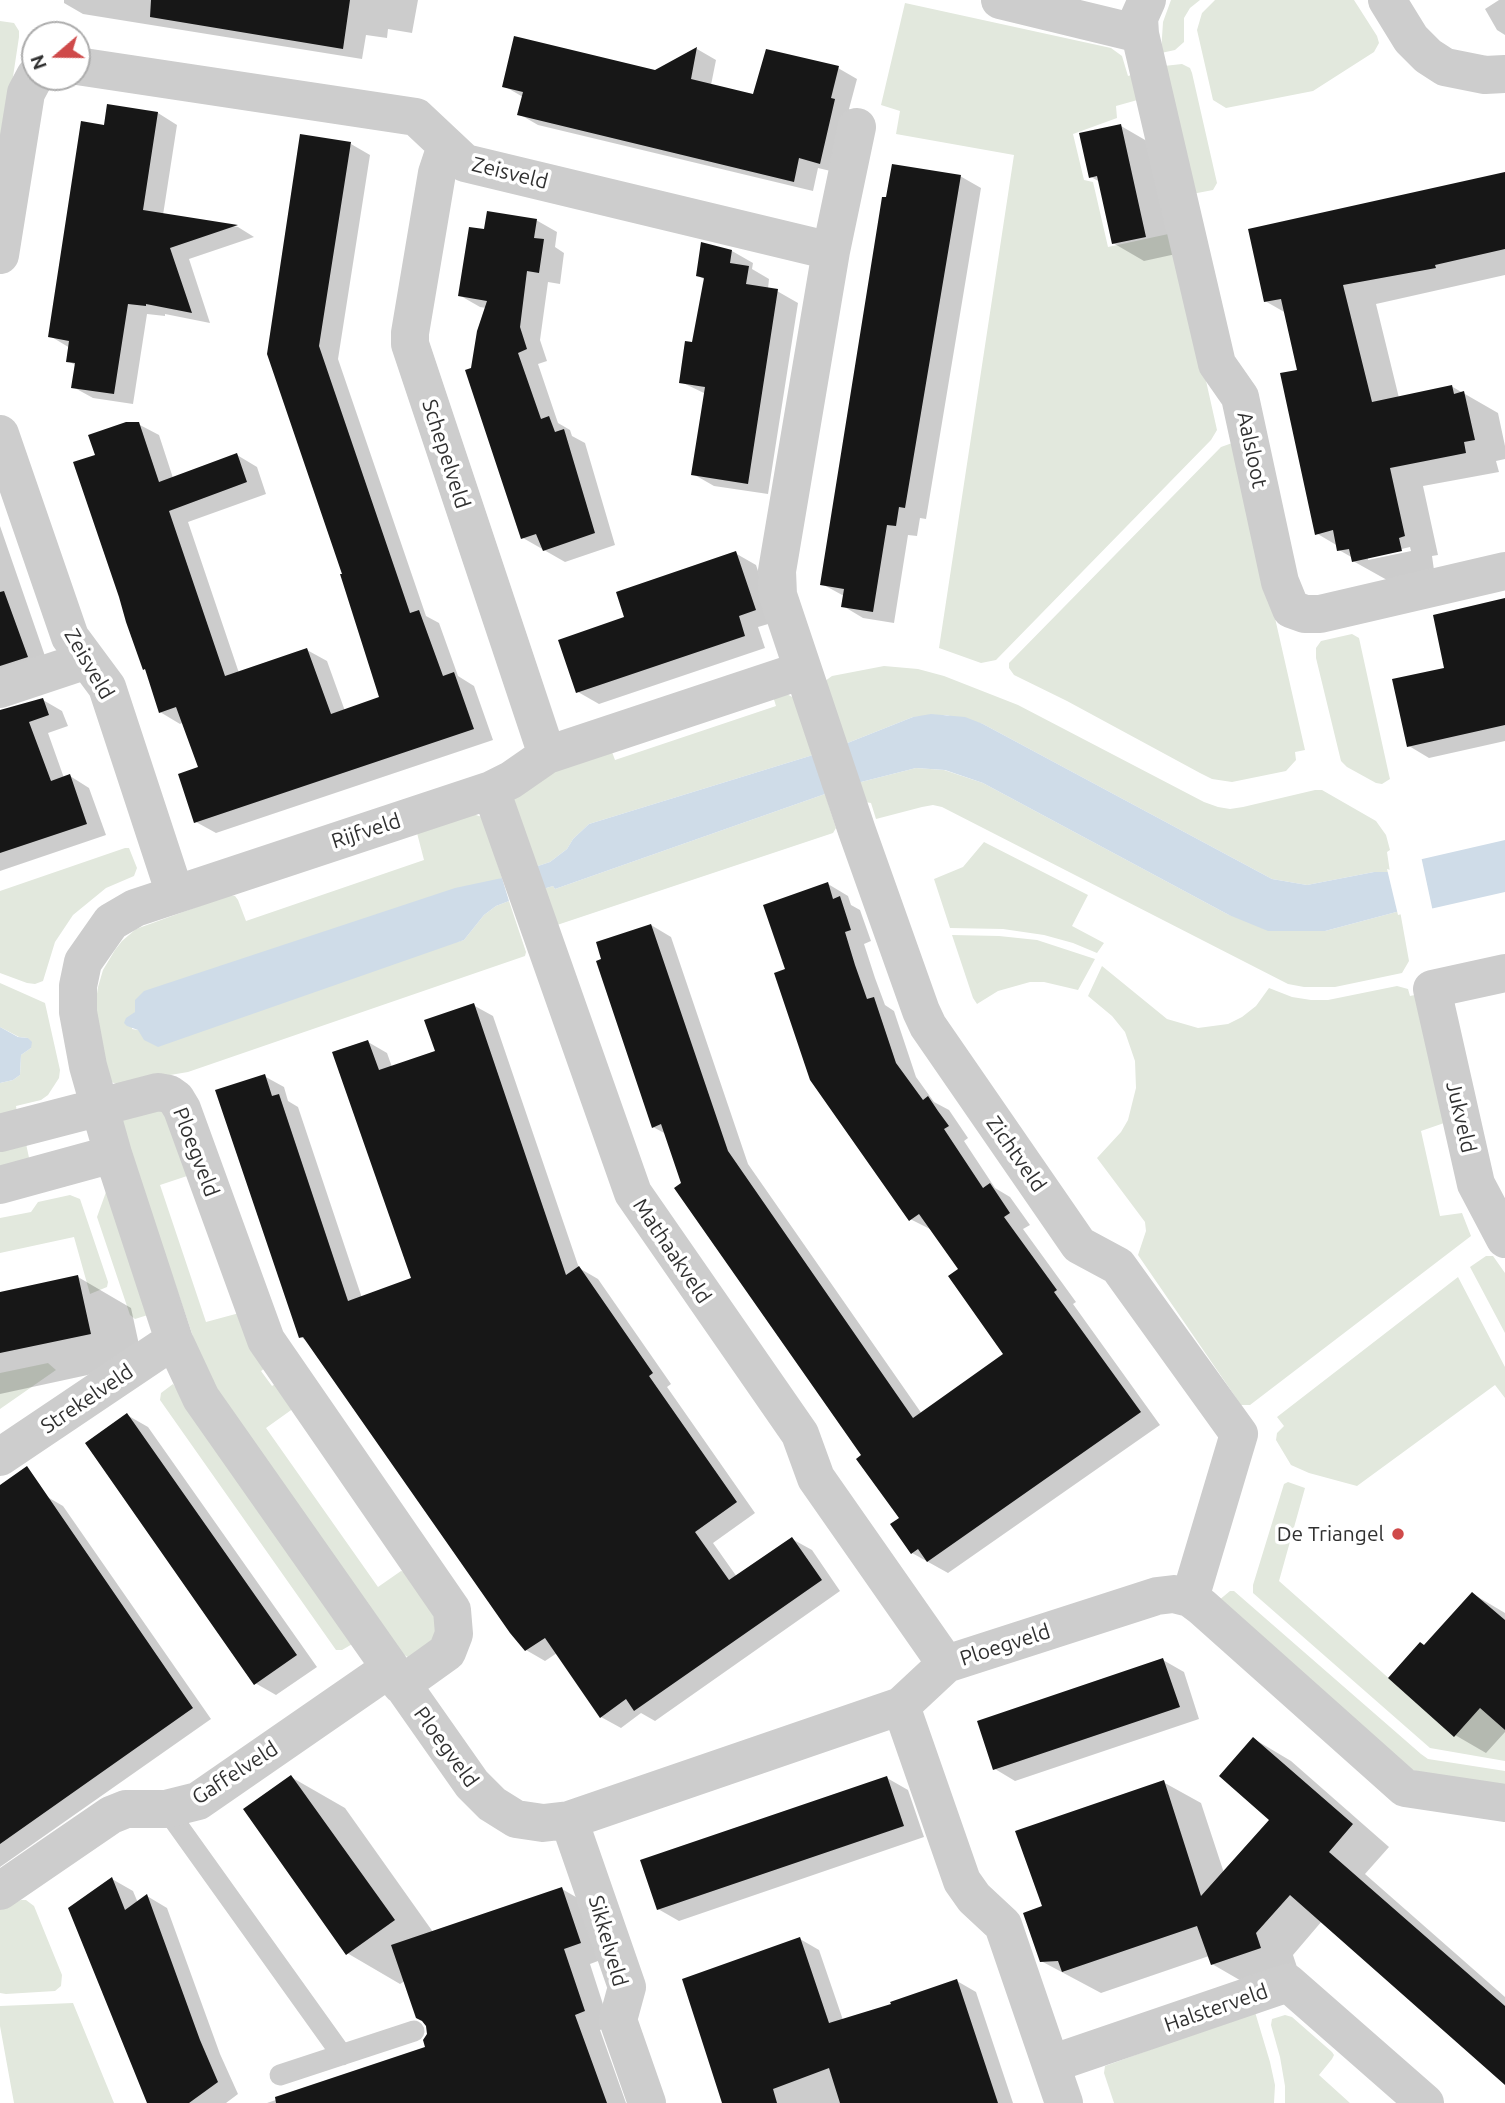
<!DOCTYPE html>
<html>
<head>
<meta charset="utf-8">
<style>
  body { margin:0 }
  #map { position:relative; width:1505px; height:2103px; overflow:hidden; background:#fff; font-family:Ubuntu,sans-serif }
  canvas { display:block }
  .north { position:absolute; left:21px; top:21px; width:70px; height:70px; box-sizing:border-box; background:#fff; border:2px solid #acacac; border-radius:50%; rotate:250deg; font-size:19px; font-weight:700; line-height:28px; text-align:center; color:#303030 }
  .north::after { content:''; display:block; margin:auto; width:24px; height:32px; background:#cf4a4a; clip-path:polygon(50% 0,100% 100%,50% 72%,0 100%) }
</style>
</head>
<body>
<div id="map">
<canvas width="1505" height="2103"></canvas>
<div class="north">N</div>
</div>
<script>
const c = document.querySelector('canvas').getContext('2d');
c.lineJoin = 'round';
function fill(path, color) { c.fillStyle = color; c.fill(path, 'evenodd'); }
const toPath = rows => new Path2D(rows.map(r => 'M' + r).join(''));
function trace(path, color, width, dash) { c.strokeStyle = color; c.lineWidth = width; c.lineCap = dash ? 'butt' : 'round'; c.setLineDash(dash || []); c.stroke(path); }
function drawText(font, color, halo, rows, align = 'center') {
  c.font = font + ' Ubuntu,sans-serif'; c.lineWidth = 7; c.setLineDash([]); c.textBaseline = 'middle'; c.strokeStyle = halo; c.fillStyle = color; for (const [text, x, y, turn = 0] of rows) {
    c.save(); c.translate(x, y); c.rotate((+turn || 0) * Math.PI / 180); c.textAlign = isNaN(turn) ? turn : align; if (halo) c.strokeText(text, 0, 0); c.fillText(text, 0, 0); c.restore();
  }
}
fill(toPath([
  [1171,0,1200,0,1190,8,1184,18,1184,42,1175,50,1161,53,1163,22],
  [1215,0,1354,0,1377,36,1379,43,1374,52,1313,91,1226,108,1213,100,1197,30,1202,13],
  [905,3,1111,48,1122,56,1128,76,1135,74,1141,99,1116,106,1117,118,1073,134,1084,180,1093,182,1108,247,1173,233,1217,430,1211,440,996,660,981,663,939,648,1014,155,896,134,900,111,881,105],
  [0,21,14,23,19,31,19,37,0,163],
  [1182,64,1190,68,1192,73,1217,183,1213,190,1192,194,1164,66],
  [1235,442,1305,750,1295,752,1296,760,1286,771,1232,782,1212,779,1200,773,1067,701,1014,675,1009,668,1009,663,1221,447],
  [1352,634,1359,638,1389,775,1390,779,1382,784,1376,783,1347,767,1341,761,1316,658,1316,648,1321,641],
  [884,666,918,669,944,676,1018,705,1204,802,1218,807,1230,809,1243,807,1315,790,1322,790,1376,821,1386,835,1390,850,1387,852,1390,872,1374,872,1307,885,1272,879,983,724,946,715,913,717,845,744,825,681,832,676],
  [772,693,785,693,794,698,813,755,589,824,573,839,567,849,550,862,535,867,513,801,516,796,548,769,612,752,615,760,776,706],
  [916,768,944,770,983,783,1229,915,1325,931,1400,911,1409,961,1402,973,1335,987,1304,987,1288,984,942,807,933,805,922,807,876,819,871,803,865,802,857,783],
  [825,794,836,828,833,833,557,925,543,889,553,886,555,889],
  [473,814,482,817,502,878,135,1012,132,1029,138,1030,464,940,484,915,496,906,509,901,526,952,525,956,188,1072,117,1084,111,1082,108,1077,95,1007,98,987,103,970,115,950,122,941,136,929,230,895,235,896,238,900,246,921,424,860,417,833],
  [984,842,1088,895,1072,926,1104,943,1097,953,1073,943,1044,935,1003,929,950,928,934,879,963,867],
  [125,848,129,848,137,868,134,876,106,888,73,915,55,942,43,981,35,984,27,983,0,973,0,891],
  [952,935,999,936,1037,940,1095,959,1078,990,1044,982,1030,982,998,991,977,1004,973,998],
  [1102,966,1167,1019,1198,1028,1228,1024,1242,1017,1256,1006,1269,988,1292,997,1311,1000,1328,1000,1397,986,1408,989,1410,996,1419,994,1447,1122,1421,1131,1440,1216,1462,1213,1471,1236,1250,1405,1241,1405,1138,1255,1146,1231,1145,1222,1097,1158,1121,1132,1128,1120,1136,1088,1135,1061,1125,1032,1112,1016,1088,996],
  [0,983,45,1003,60,1070,59,1078,48,1095,41,1100,16,1106,18,1119,0,1123,0,1083,13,1080,20,1075,21,1055,31,1048,28,1038,19,1037,0,1027],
  [163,1109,190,1175,160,1185,206,1322,243,1312,268,1366,261,1371,272,1386,280,1381,294,1408,266,1428,378,1587,401,1571,405,1572,435,1614,438,1641,409,1658,403,1654,224,1402,200,1357,121,1125,124,1117],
  [25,1139,31,1167,0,1174,0,1145],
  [106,1192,151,1314,135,1319,130,1315,97,1217],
  [70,1195,80,1199,108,1282,107,1287,90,1294,74,1237,0,1253,0,1218,31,1212,38,1202],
  [1486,1256,1493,1256,1505,1273,1505,1333,1470,1267],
  [1458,1277,1505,1367,1505,1398,1495,1385,1357,1486,1309,1473,1291,1465,1276,1440,1277,1433,1284,1426,1277,1417],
  [48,1363,56,1370,0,1409,0,1373],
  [173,1384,354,1643,342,1650,336,1650,160,1400,161,1393],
  [1288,1482,1305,1488,1279,1581,1454,1736,1480,1708,1505,1730,1505,1761,1430,1748,1253,1593,1253,1585,1284,1484],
  [1230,1591,1234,1591,1421,1754,1428,1759,1505,1771,1505,1790,1412,1770,1218,1601],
  [21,1900,26,1900,34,1906,62,1975,61,1986,55,1991,6,1994,0,1993,0,1910],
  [73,2003,114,2103,14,2103,0,2026,0,2006],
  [1255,2012,1270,2062,1275,2085,1274,2103,1114,2103,1104,2073,1105,2066],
  [1285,2015,1292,2017,1332,2052,1334,2055,1332,2059,1319,2075,1350,2103,1285,2103,1285,2086,1280,2057,1271,2025,1272,2019]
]), '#e2e8dd');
fill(toPath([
  [931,714,965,717,983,724,1272,879,1307,885,1374,872,1390,872,1400,911,1325,931,1268,931,1229,915,983,783,945,770,916,768,857,783,845,744,913,717],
  [813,755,825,794,555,889,553,886,543,889,535,867,550,862,567,849,573,839,589,824],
  [1505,840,1505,892,1430,909,1418,860],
  [502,878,509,901,496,906,484,915,464,940,158,1047,144,1040,138,1030,127,1026,124,1023,126,1018,135,1012,135,1000,144,991,455,888],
  [0,1027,18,1037,28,1038,32,1042,31,1048,21,1055,20,1075,13,1080,0,1083]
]), '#cfdce8');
fill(toPath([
  [1421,856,1433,912,1431,913,1427,911,1414,860,1416,857],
  [1387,869,1394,871,1403,910,1402,914,1398,915]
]), '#fff');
fill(toPath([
  [64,0,418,0,412,33,388,29,387,38,366,35,362,59,83,14,64,3],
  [1499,0,1505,0,1505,35,1497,30,1485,9],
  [697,49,716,60,711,85,754,96,838,68,857,79,849,109,854,112,839,173,818,168,813,191,538,125,519,114,523,97,504,86,655,72],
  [158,113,177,125,163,215,238,227,254,237,189,259,210,323,165,314,165,316,147,314,133,404,93,398,73,387,77,366,68,361,70,348,50,336,106,127],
  [1121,126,1152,144,1176,254,1144,261,1113,243,1100,182,1091,177],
  [351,144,370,155,338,359,426,616,439,623,458,676,474,686,493,740,216,833,196,822,200,768,184,722,180,724,160,712,97,456,138,424,159,435,173,478,237,455,257,467,266,494,188,522,239,673,307,650,327,661,345,711,381,698,344,575,269,354],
  [1505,173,1505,275,1376,304,1399,398,1451,386,1498,413,1505,446,1505,459,1496,461,1499,472,1423,486,1438,555,1432,556,1434,570,1387,580,1353,561,1353,558,1339,550,1338,546,1316,533,1299,371,1286,313,1265,301],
  [1410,547,1411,551,1368,560,1368,557],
  [960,176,981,188,926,519,920,518,917,536,908,535,894,623,863,618,843,606,844,596,822,584,888,199],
  [536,220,557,232,555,247,564,253,560,284,548,282,540,340,547,361,538,364,558,423,570,430,572,436,585,443,615,545,565,562,523,538,472,369,486,308,480,307,459,295,485,231],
  [732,251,753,263,752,269,769,279,768,289,777,291,798,303,768,494,714,486,693,474,706,394,681,382,693,344,705,280,698,275],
  [0,526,45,656,0,685],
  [735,553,756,565,775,622,758,627,765,648,599,704,578,692,627,618],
  [1505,600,1505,741,1429,758,1409,746],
  [43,700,62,711,68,726,48,733,64,778,70,776,89,788,106,835,0,871,0,711],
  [828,884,848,896,851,905,860,910,871,941,864,944,875,978,885,1005,894,1011,916,1077,934,1102,949,1110,968,1138,964,1141,995,1188,1010,1197,1030,1225,1023,1229,1076,1302,1073,1304,1160,1425,948,1573,912,1553,902,1518,863,1455,683,1184,666,1134,653,1127,651,925,671,937,748,1164,922,1414,1006,1355,960,1270,932,1230,910,1219,787,970],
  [473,1005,493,1016,579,1268,598,1279,671,1384,667,1387,755,1513,713,1543,737,1577,792,1539,812,1550,840,1591,655,1721,641,1713,621,1728,601,1717,557,1653,545,1661,526,1650,308,1342,301,1337,264,1076,284,1087,288,1101,298,1107,362,1298,413,1279,368,1042,387,1053,392,1067,437,1052],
  [78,1277,131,1308,143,1363,0,1394,0,1294],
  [127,1415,148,1427,317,1667,276,1695,255,1683],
  [44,1495,63,1506,211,1719,0,1867,0,1526],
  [1473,1594,1505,1613,1505,1732,1486,1753,1455,1735,1425,1647],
  [1163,1660,1184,1672,1199,1719,1015,1781,995,1769],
  [1254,1739,1291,1761,1389,1847,1365,1874,1505,1997,1505,2082,1322,1921,1293,1955,1298,1970,1250,1986,1212,1964,1209,1956,1101,1993,1041,1961,1044,1907,1163,1782,1201,1803,1224,1873,1271,1820],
  [291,1777,345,1808,433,1932,562,1889,588,1904,606,1958,590,1964,610,2026,600,2030,626,2103,267,2103,428,2048,428,2026,405,1981,400,1984,347,1953],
  [887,1778,908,1790,924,1837,679,1921,658,1909],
  [112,1879,133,1891,138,1903,147,1896,167,1908,220,2054,238,2094,226,2103,148,2103],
  [800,1939,819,1950,843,2020,893,2005,957,1981,976,1992,1013,2103,725,2103]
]), '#0003');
fill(toPath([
  [151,0,350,0,343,49,150,17],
  [514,36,655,70,697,47,691,79,753,94,766,49,839,66,831,98,835,99,820,164,799,158,794,182,517,115,523,92,502,87],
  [107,104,158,112,143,210,238,225,170,248,192,313,146,304,146,306,128,304,114,394,71,388,75,363,66,362,69,341,48,337,81,121,104,125],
  [1121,124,1146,237,1112,244,1097,176,1089,178,1079,133],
  [300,134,351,142,319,346,410,613,419,610,443,676,454,672,474,729,194,823,178,774,198,767,176,707,159,713,145,669,143,670,126,622,119,597,73,462,95,455,88,435,126,422,139,422,159,482,237,453,247,482,169,511,225,676,307,648,331,714,379,697,340,574,342,574,267,354],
  [892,164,961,175,905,508,899,507,896,526,887,525,873,612,841,607,844,589,820,585,882,197,886,197],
  [1505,172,1505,249,1435,265,1436,268,1343,285,1372,402,1452,385,1454,394,1464,391,1475,440,1464,442,1466,453,1390,468,1405,536,1399,538,1402,551,1352,562,1349,549,1337,551,1333,530,1315,535,1280,373,1297,370,1281,299,1264,302,1248,229],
  [487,211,537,219,534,238,544,239,539,273,527,271,520,327,527,349,518,353,541,419,549,416,555,432,564,429,595,533,543,551,536,534,521,539,465,370,471,368,477,331,487,301,458,296,469,227,484,229],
  [701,242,732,250,730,263,749,266,746,284,778,289,748,484,691,475,705,387,679,383,685,341,692,342,704,278,696,276],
  [736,551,756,610,739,616,745,636,576,693,558,640,624,617,616,592],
  [4,591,28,657,0,666,0,592],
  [1505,598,1505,725,1407,747,1392,679,1444,668,1433,615],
  [43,698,49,715,29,722,51,781,70,774,87,824,0,853,0,710],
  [828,882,833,899,840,896,851,930,845,932,855,965,867,999,874,997,896,1063,923,1100,928,1096,938,1111,949,1126,944,1129,983,1188,990,1183,1010,1213,1004,1217,1057,1290,1054,1292,1141,1412,927,1562,918,1549,911,1554,890,1524,899,1518,856,1459,861,1455,674,1188,681,1183,661,1124,652,1128,596,961,601,959,596,942,651,924,728,1151,913,1418,1003,1354,948,1276,958,1269,919,1214,909,1221,810,1080,774,973,785,969,763,905],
  [474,1003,566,1275,579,1266,653,1373,649,1376,737,1502,695,1532,729,1580,792,1537,822,1580,634,1711,626,1699,600,1718,545,1638,525,1651,510,1633,303,1337,299,1338,215,1090,265,1074,272,1096,279,1094,348,1301,411,1278,332,1052,368,1040,379,1070,435,1051,424,1020],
  [78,1275,91,1334,0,1353,0,1292],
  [127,1413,297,1655,254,1685,85,1443],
  [27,1466,193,1708,0,1844,0,1485],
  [1472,1592,1505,1620,1505,1730,1480,1708,1454,1737,1388,1678,1420,1642,1424,1645],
  [1163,1658,1180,1707,993,1770,977,1721],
  [1253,1737,1353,1824,1329,1852,1505,2006,1505,2085,1290,1895,1256,1933,1261,1948,1211,1965,1197,1926,1062,1972,1058,1961,1040,1962,1023,1913,1042,1906,1015,1831,1164,1780,1201,1896,1269,1820,1219,1776],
  [291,1775,395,1920,346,1955,243,1809],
  [887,1776,904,1826,657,1910,640,1860],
  [112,1877,125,1910,147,1894,200,2040,218,2082,189,2103,147,2103,68,1908],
  [562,1887,581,1943,564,1949,585,2011,575,2015,607,2103,276,2103,275,2097,425,2047,423,2040,427,2034,426,2026,422,2021,416,2018,391,1945],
  [800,1937,829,2023,891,2004,890,2002,957,1979,998,2103,840,2103,829,2068,773,2089,777,2103,722,2103,682,1979]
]), '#171717');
trace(toPath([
  [166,1809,342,2055],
  [280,2075,414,2031]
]), '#cdcdcd', 21);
trace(toPath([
  [1000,0,1140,34],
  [1147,0,1139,18,1140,34,1217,364,1240,397,1280,582,1291,609,1305,614,1320,614,1505,571],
  [1387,0,1411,39,1428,56,1445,67,1485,75,1505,74],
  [77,66,416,117,465,163,831,251],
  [857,127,831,251,777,571,778,595,857,831,921,1011,928,1026,1079,1245,1118,1266,1239,1434,1190,1598],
  [446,146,437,173,410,333,410,344,547,755],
  [0,255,26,93,35,76],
  [0,434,70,637,107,687,175,894],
  [803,670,547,755,511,780,491,790,135,908,111,922,83,962,78,986,78,1012,88,1066,113,1154,174,1340,201,1398,472,1784,492,1804,516,1819,543,1823,569,1820,901,1706,946,1664,1157,1596,1174,1594,1190,1598,1202,1607,1405,1788,1505,1803],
  [0,689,87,660],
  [491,790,633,1193,800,1434,816,1478,946,1664],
  [1505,973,1432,989,1476,1184,1505,1239],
  [0,1133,158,1092,169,1094,176,1099,182,1109,266,1340,452,1610,454,1634,447,1652,401,1685],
  [0,1185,113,1154],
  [0,1457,174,1340],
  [901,1706,962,1881,974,1898,1003,1925,1064,2103],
  [569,1820,627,1987,618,2020,647,2103],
  [0,1891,111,1815,126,1809,166,1809,198,1801,389,1669],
  [1051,2064,1288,1983,1425,2103]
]), '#cdcdcd', 38);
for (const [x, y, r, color] of [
  [1398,1534,7,"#cf4a4a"]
]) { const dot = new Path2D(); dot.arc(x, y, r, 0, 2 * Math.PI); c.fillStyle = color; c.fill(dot); trace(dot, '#fff', 2.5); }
drawText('21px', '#303030', '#fff', [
  ["Zeisveld",510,173,14],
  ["Aalsloot",1252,450,78],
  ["Schepelveld",446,454,72],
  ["Zeisveld",89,664,60],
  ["Rijfveld",366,831,-18],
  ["Jukveld",1461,1117,77],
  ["Ploegveld",196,1152,69],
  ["Zichtveld",1016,1154,55],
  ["Mathaakveld",672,1251,56],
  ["Strekelveld",87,1399,-34],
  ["Ploegveld",1005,1645,-18],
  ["Ploegveld",446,1747,54],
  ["Gaffelveld",235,1773,-33],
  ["Sikkelveld",608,1941,74],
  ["Halsterveld",1216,2008,-19]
]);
drawText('21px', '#303030', '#fff', [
  ["De Triangel",1384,1534]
], 'right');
</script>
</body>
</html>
